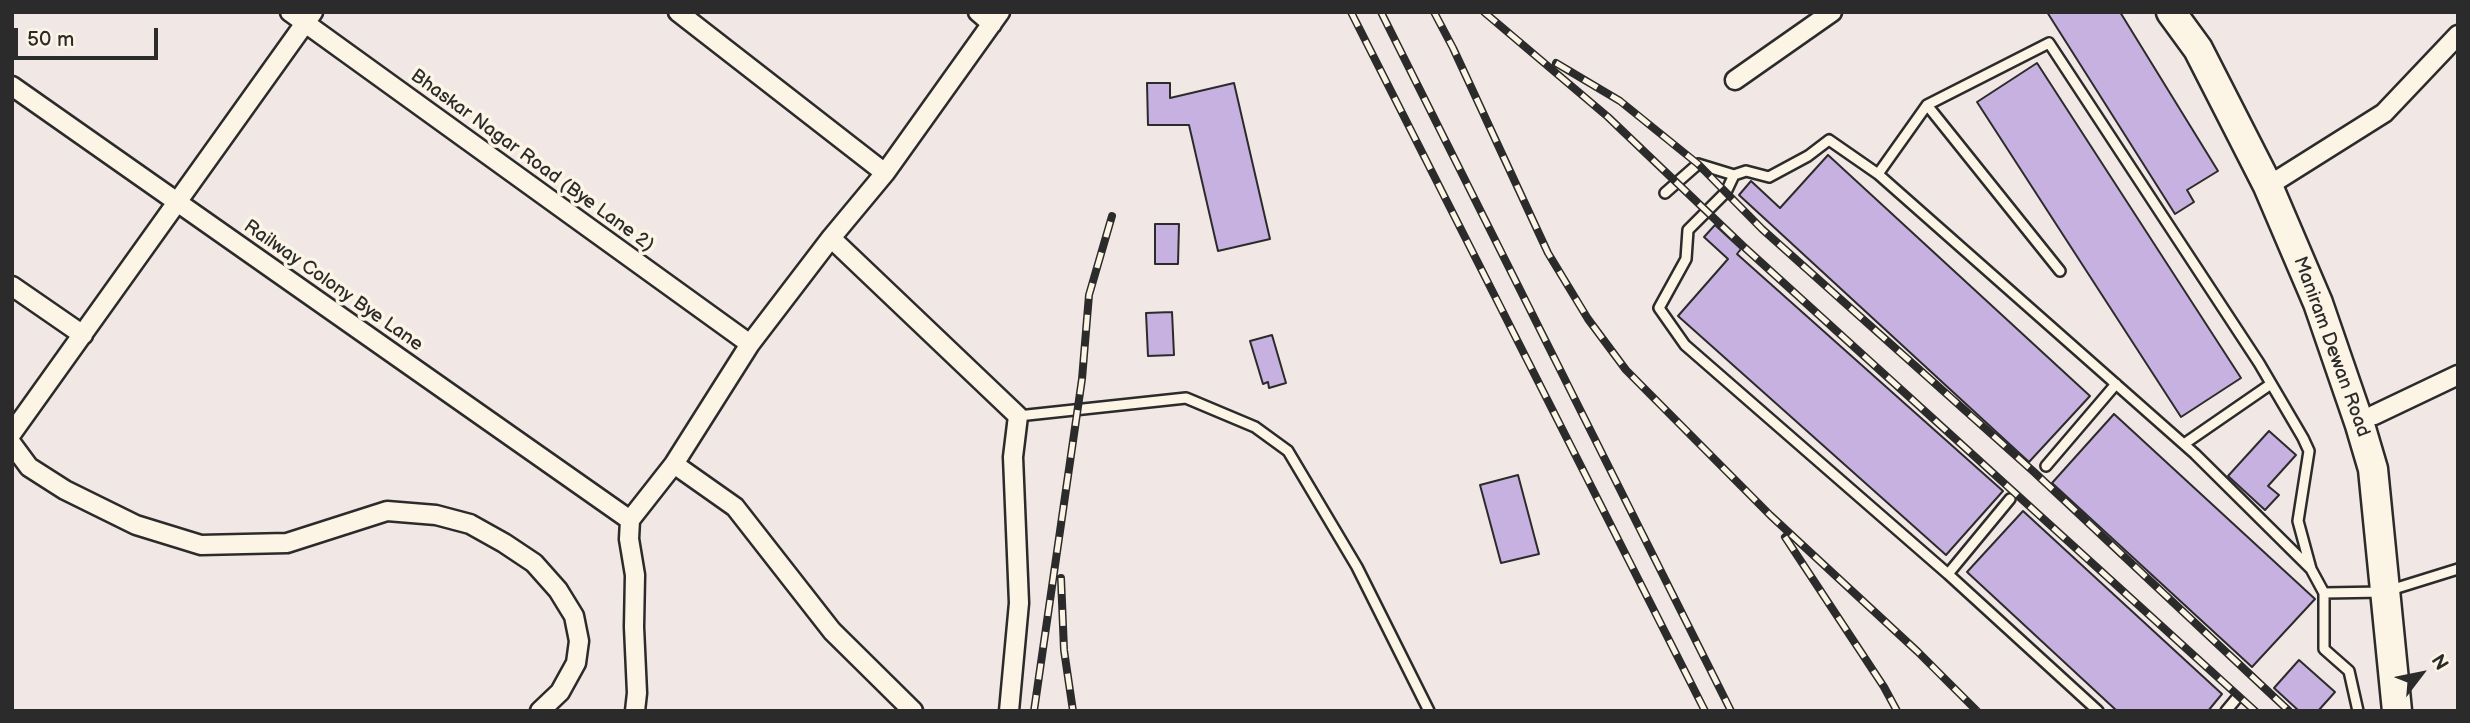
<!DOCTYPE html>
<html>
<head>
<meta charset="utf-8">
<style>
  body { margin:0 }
  #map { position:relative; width:2470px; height:723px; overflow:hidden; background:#f1e7e4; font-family:"Balsamiq Sans",sans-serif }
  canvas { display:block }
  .frame { position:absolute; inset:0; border:14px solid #2b2b2b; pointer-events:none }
  .north { position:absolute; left:2386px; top:639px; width:70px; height:70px; -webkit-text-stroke:5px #fcf5e5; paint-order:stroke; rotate:58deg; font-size:19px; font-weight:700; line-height:28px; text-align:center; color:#2b2b2b }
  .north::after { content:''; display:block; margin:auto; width:24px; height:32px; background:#2b2b2b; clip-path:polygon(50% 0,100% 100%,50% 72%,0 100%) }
  .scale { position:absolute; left:14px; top:28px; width:144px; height:32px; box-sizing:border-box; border:4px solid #2b2b2b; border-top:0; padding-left:9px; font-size:21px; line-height:24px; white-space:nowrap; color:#2b2b2b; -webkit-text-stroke:5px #fcf5e5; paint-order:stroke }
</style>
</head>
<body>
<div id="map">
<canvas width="2470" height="723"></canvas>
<div class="frame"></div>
<div class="north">N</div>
<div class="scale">50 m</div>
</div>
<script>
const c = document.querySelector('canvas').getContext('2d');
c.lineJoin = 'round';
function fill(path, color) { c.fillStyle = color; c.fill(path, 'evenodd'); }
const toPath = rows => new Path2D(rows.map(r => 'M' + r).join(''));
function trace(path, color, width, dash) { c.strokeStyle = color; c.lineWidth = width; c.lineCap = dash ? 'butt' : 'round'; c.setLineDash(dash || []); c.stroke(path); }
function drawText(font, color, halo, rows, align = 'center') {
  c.font = font + ' "Balsamiq Sans",sans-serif'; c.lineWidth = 7; c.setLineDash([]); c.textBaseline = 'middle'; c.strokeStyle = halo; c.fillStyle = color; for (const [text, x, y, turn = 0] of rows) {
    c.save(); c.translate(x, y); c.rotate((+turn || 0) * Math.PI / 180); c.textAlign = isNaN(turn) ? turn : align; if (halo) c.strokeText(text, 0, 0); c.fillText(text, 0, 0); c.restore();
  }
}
const building = toPath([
  [2047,12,2120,12,2218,171,2187,190,2194,202,2175,214,2047,12],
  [2037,63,2241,378,2181,417,1977,102,2037,63],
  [1147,83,1170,83,1170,98,1234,83,1270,239,1218,251,1189,125,1148,125,1147,83],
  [1828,155,2090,396,2029,462,1739,195,1751,181,1780,208,1828,155],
  [1155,224,1179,224,1178,264,1155,264,1155,224],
  [1715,225,1741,249,1737,254,2003,491,1946,555,1678,316,1728,259,1704,237,1715,225],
  [1172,312,1174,355,1148,356,1146,313,1172,312],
  [1272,335,1286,383,1269,388,1268,382,1263,384,1250,341,1272,335],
  [2114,414,2315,599,2252,667,2052,483,2114,414],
  [2269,431,2296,455,2268,486,2279,495,2265,510,2228,476,2269,431],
  [1518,475,1539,554,1501,563,1480,485,1518,475],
  [2023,511,2222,694,2208,711,2117,711,1967,572,2023,511],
  [2299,660,2335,692,2318,711,2299,711,2274,688,2299,660]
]);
fill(building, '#c7b1e0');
trace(building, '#2b2b2b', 2);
const service = toPath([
  [1927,105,2060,271],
  [1878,174,1927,105,2049,43,2259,363,2303,438,2309,451,2298,521,2311,569],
  [1665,193,1698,164,1734,175],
  [1018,416,1186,398,1255,427,1288,451,1357,567,1429,711],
  [2184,444,2271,384],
  [2046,466,2116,384],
  [1948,574,2010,499],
  [2324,593,2324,649,2349,671,2358,711],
  [2098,711,1948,574,1685,345,1659,308,1686,259,1688,230,1726,192,1734,175,1746,171,1769,177,1808,156,1829,140,1878,174,2195,454,2311,569,2324,593,2384,592,2458,569],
  [2226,711,2236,699]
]);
const minor = toPath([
  [290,12,750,344],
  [678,12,885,173],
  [978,12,992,24],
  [1735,80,1832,12],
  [12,86,630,520],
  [2268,186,2384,113,2458,35],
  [831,238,1018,416,1013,457,1019,603,1009,711],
  [12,286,83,335],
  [2374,415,2458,375],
  [12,433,313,12],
  [12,444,29,467,65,490,136,525,201,545,287,543,387,511,436,515,470,524,504,543,534,563,558,590,574,616,579,641,576,663,560,692,540,711],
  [674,464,735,507,832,631,913,711],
  [635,711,637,693,634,627,635,575,629,539,630,520,674,464,750,344,831,238,885,173,1000,12]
]);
const primary = toPath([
  [2171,12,2198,49,2268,186,2318,303,2360,425,2373,469,2397,711]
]);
trace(service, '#2b2b2b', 14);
trace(minor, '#2b2b2b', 23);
trace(primary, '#2b2b2b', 33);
trace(service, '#fcf5e5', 9);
trace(minor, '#fcf5e5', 18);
trace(primary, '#fcf5e5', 28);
const rail = toPath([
  [1351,12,1705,711],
  [1381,12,1731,711],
  [1434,12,1453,48,1548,253,1588,319,1626,370,1770,515,1918,652,1977,711],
  [1484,12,1608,117,1743,246,2255,711],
  [1556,63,1620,101,1698,164,1762,229,2034,472,2289,711],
  [1785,537,1884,687,1897,711],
  [1061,578,1064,650,1073,711],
  [1034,711,1082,379,1089,295,1112,216]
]);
trace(rail, '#2b2b2b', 8);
trace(rail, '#fcf5e5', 5, [16]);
drawText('19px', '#2b2b2b', '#fcf5e5', [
  ["Bhaskar Nagar Road (Bye Lane 2)",532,161,36],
  ["Railway Colony Bye Lane",333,286,35],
  ["Maniram Dewan Road",2331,347,70]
]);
</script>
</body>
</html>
